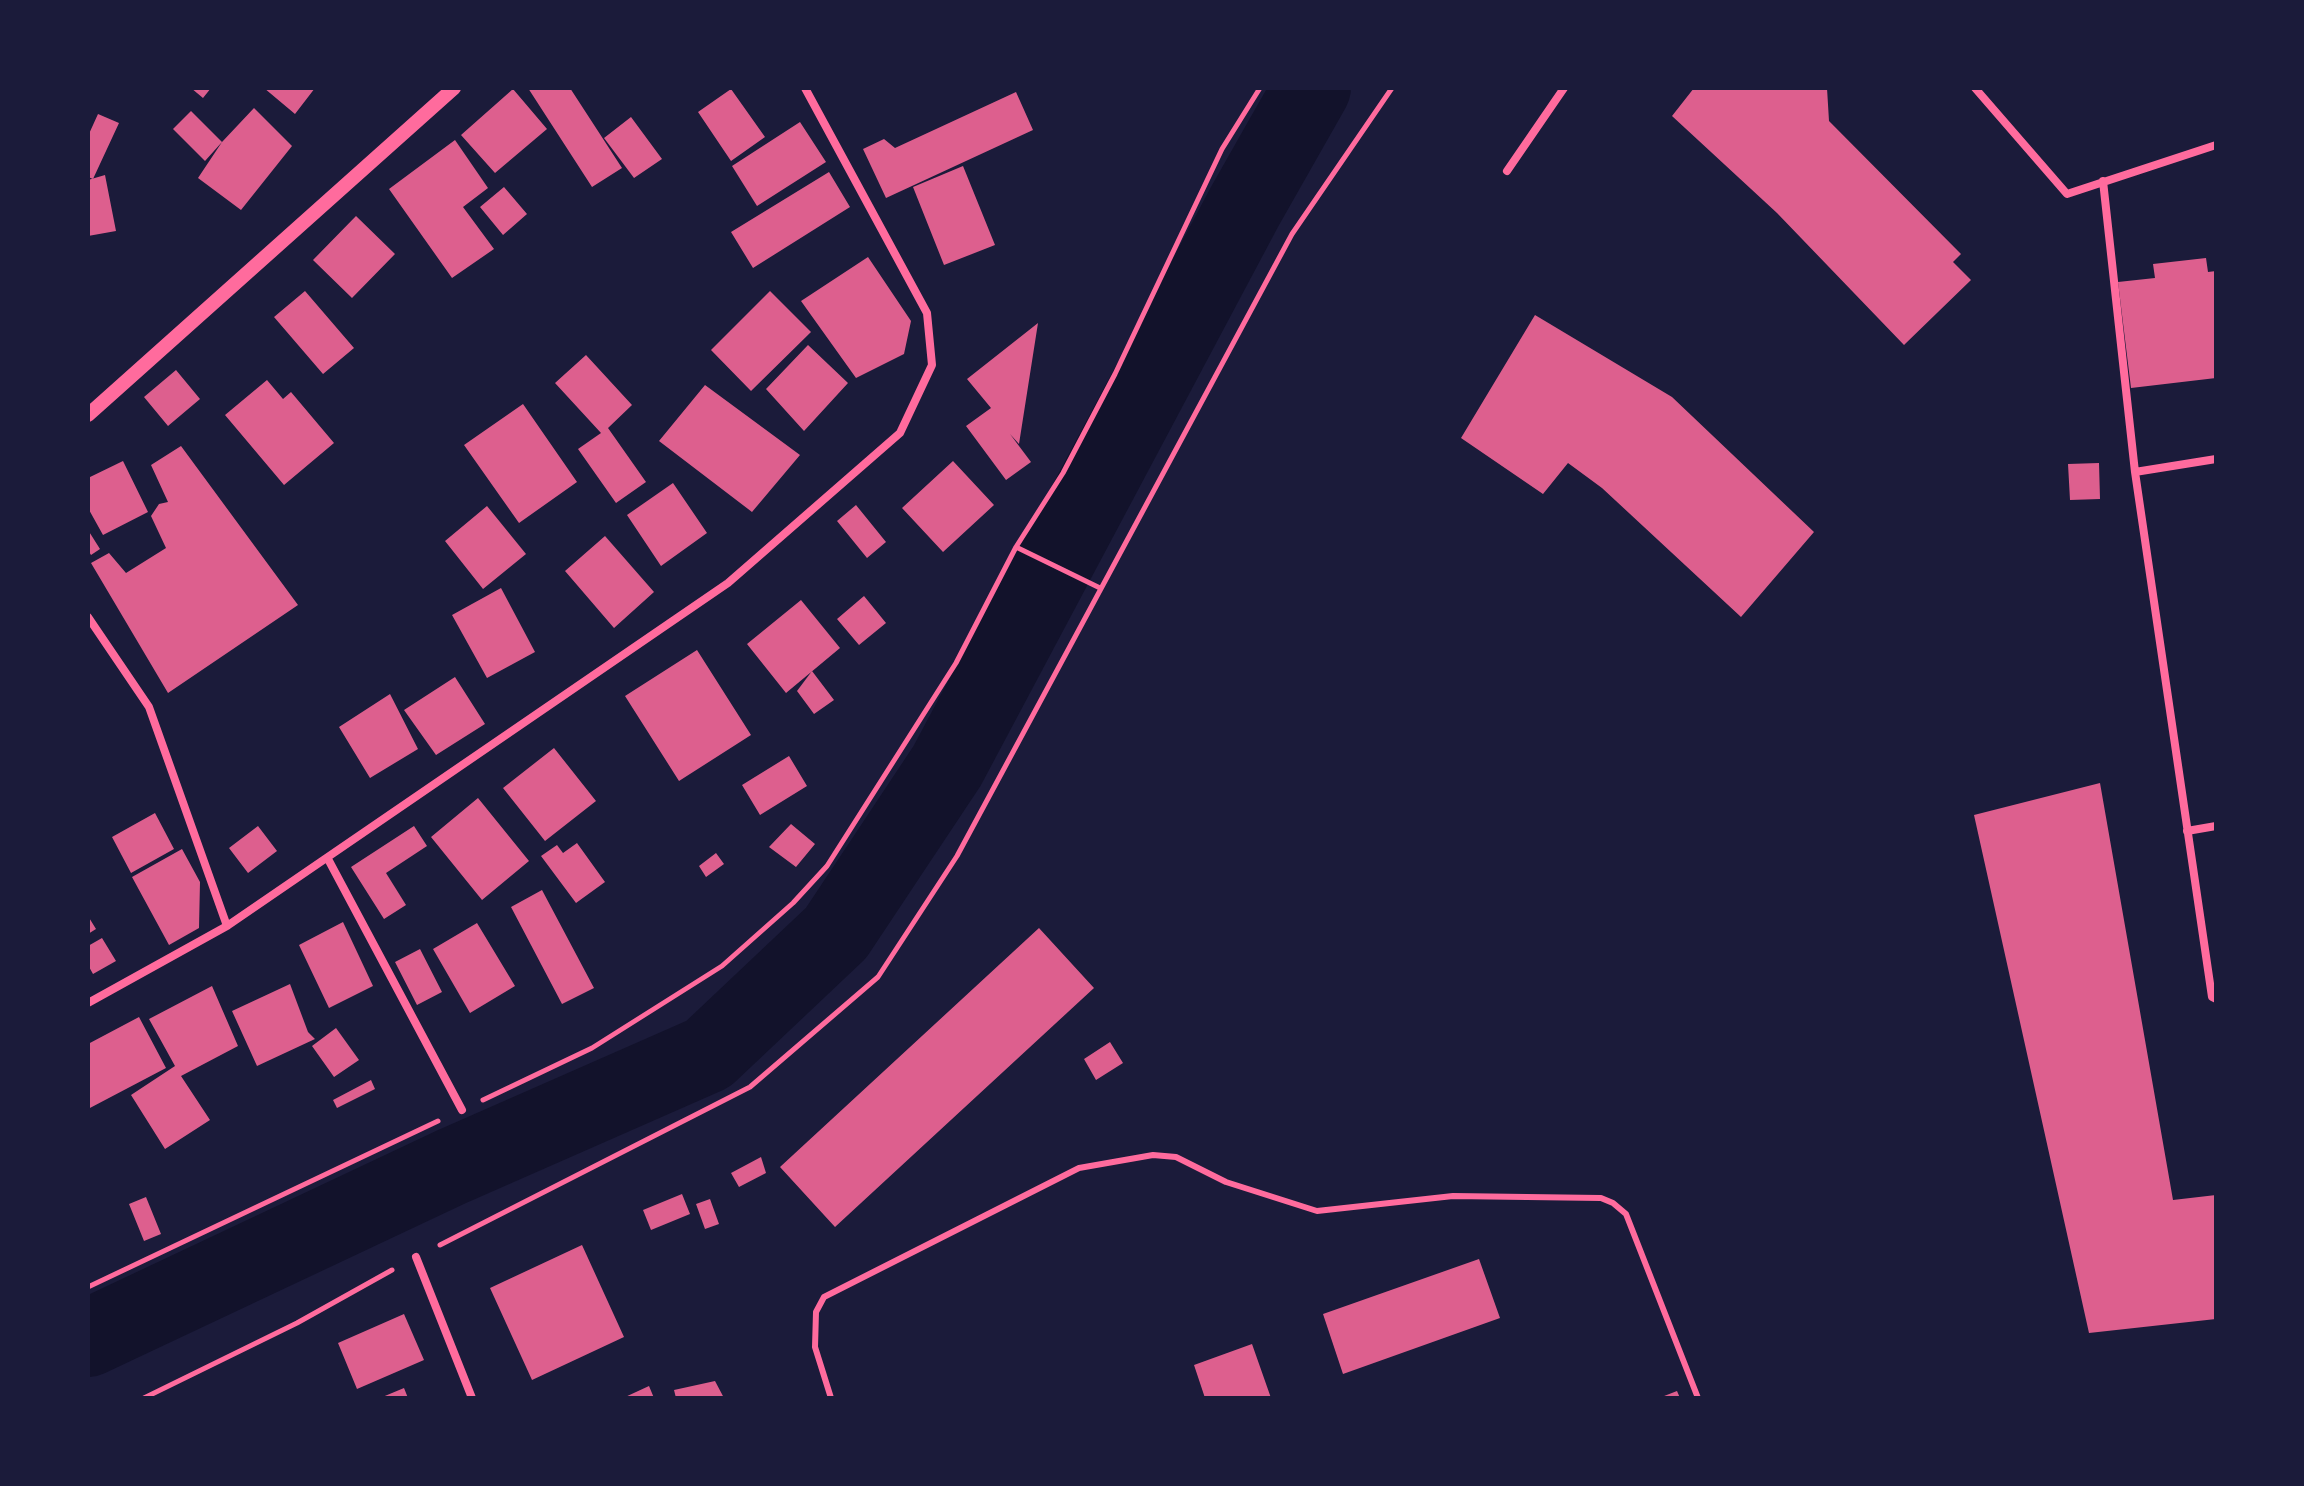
<!DOCTYPE html>
<html>
<head>
<meta charset="utf-8">
<style>
  body { margin:0 }
  #map { position:relative; width:2304px; height:1486px; overflow:hidden; background:#1b1b3a; font-family:"Alegreya Sans",sans-serif }
  canvas { display:block }
  .frame { position:absolute; inset:0; border:90px solid #1b1b3a; pointer-events:none }
</style>
</head>
<body>
<div id="map">
<canvas width="2304" height="1486"></canvas>
<div class="frame"></div>
</div>
<script>
const c = document.querySelector('canvas').getContext('2d');
c.lineJoin = 'round';
const toPath = rows => new Path2D(rows.map(r => 'M' + r).join(''));
function trace(path, color, width, dash) { c.strokeStyle = color; c.lineWidth = width; c.lineCap = dash ? 'butt' : 'round'; c.setLineDash(dash || []); c.stroke(path); }
function fill(path, color) { c.fillStyle = color; c.fill(path, 'evenodd'); }
trace(toPath([
  [88,1338,451,1167,708,1054,836,933,947,766,1245,206,1312,88]
]), '#12122b', 78);
fill(toPath([
  [191,88,211,88,203,98],
  [264,88,315,88,295,114],
  [528,88,570,88,622,168,592,187],
  [1694,88,1827,88,1829,121,1961,254,1953,262,1971,280,1904,345,1777,213,1672,116],
  [513,89,547,129,495,173,461,135],
  [731,89,765,137,731,161,698,112],
  [1016,92,1033,130,886,198,863,149,884,139,895,148],
  [254,108,292,146,241,210,198,178,222,142],
  [191,111,222,142,205,161,173,129],
  [98,114,119,123,93,179,88,177,88,136],
  [631,117,662,159,634,178,604,138],
  [800,122,826,162,757,206,732,166],
  [455,140,488,188,463,207,494,249,452,278,389,189],
  [963,166,995,245,944,265,913,187],
  [829,172,850,207,753,268,731,232],
  [105,175,116,231,88,236,88,180],
  [504,187,527,214,503,235,480,207],
  [356,216,395,254,352,298,313,260],
  [868,257,911,321,904,354,856,378,801,301],
  [2206,258,2208,272,2216,271,2216,378,2131,388,2118,282,2155,278,2153,264],
  [305,291,354,348,323,374,274,317],
  [770,291,811,332,751,391,711,350],
  [1535,315,1672,397,1814,532,1741,617,1602,488,1568,463,1543,494,1461,438],
  [1038,323,1019,444,1010,434,1031,462,1006,480,966,426,991,408,967,379],
  [808,345,848,383,804,431,766,389],
  [586,355,632,405,608,428,646,482,616,503,578,449,601,433,555,383],
  [176,370,200,399,168,426,144,397],
  [267,380,283,399,291,392,334,443,284,485,225,415],
  [705,385,800,455,752,512,659,441],
  [523,404,577,482,519,523,464,445],
  [181,446,298,605,168,693,91,563,109,553,126,573,166,548,151,516,159,504,168,502,151,465],
  [123,461,148,512,103,535,88,508,88,478],
  [953,461,994,505,943,552,902,508],
  [2099,463,2100,499,2070,500,2068,464],
  [673,483,707,533,661,566,627,515],
  [856,505,886,542,867,558,837,521],
  [487,506,526,554,483,589,445,541],
  [88,530,100,549,91,555,88,550],
  [605,536,654,592,614,628,565,571],
  [501,588,535,652,487,678,452,615],
  [864,596,886,623,859,645,837,619],
  [801,600,840,648,786,693,747,644],
  [697,650,751,735,679,781,625,696],
  [812,671,834,700,814,714,797,691],
  [455,677,485,724,436,755,404,710],
  [390,694,418,749,370,778,339,727],
  [554,748,596,801,545,841,503,788],
  [789,756,807,786,760,815,742,785],
  [2100,783,2173,1200,2216,1195,2216,1319,2089,1333,1974,815],
  [478,798,529,861,482,900,431,837],
  [155,813,174,849,131,873,112,837],
  [791,824,815,844,796,867,769,847],
  [258,826,277,851,248,873,229,848],
  [414,826,427,846,386,873,406,905,384,919,351,867],
  [577,843,605,882,576,903,541,856,557,845,563,853],
  [182,849,200,882,199,928,169,945,132,877],
  [716,853,724,864,706,877,699,866],
  [542,890,594,988,562,1004,511,907],
  [88,916,96,929,88,934],
  [343,922,373,986,329,1008,299,945],
  [477,923,515,986,470,1013,433,949],
  [1039,928,1094,988,835,1227,780,1167],
  [102,938,116,961,93,974,88,965,88,946],
  [420,949,442,992,417,1005,395,962],
  [290,984,308,1032,315,1039,257,1066,232,1011],
  [212,986,238,1046,181,1076,210,1120,165,1149,131,1095,175,1066,149,1019],
  [139,1017,166,1068,88,1109,88,1044],
  [336,1028,359,1060,334,1077,312,1046],
  [1110,1042,1123,1063,1096,1080,1084,1059],
  [371,1080,375,1089,337,1108,333,1100],
  [761,1157,766,1173,739,1187,731,1173],
  [682,1194,690,1214,651,1230,643,1210],
  [146,1197,161,1234,144,1241,129,1204],
  [710,1199,719,1224,705,1229,696,1204],
  [582,1245,624,1337,532,1380,490,1288],
  [1479,1259,1500,1318,1343,1374,1323,1314],
  [404,1314,424,1360,357,1389,338,1343],
  [1252,1344,1271,1398,1205,1398,1194,1365],
  [715,1381,724,1398,676,1398,674,1390],
  [649,1386,654,1398,623,1398],
  [404,1388,408,1398,380,1398],
  [1677,1391,1680,1398,1659,1398]
]), '#dd5f8e');
trace(toPath([
  [1016,547,1100,588],
  [483,1100,592,1048,722,966,793,903,827,866,956,663,1016,547,1063,473,1115,374,1222,149,1260,88],
  [440,1245,750,1087,878,977,957,856,1292,234,1392,88],
  [88,1287,438,1121],
  [144,1398,297,1323,392,1270]
]), '#ff6b9d', 5);
trace(toPath([
  [831,1398,815,1347,816,1312,824,1297,1079,1168,1153,1155,1176,1157,1226,1182,1317,1211,1453,1196,1601,1198,1613,1203,1626,1214,1698,1398]
]), '#ff6b9d', 6);
trace(toPath([
  [1975,88,2067,194,2216,145],
  [1507,171,1564,88],
  [2103,181,2135,472,2212,997,2216,999],
  [2135,472,2216,459],
  [88,617,149,707,227,926],
  [2187,831,2216,826],
  [328,859,462,1110],
  [88,1003,227,926,728,583,900,433,932,365,927,313,805,88],
  [416,1257,472,1398]
]), '#ff6b9d', 8);
trace(toPath([
  [88,415,454,88]
]), '#ff6b9d', 14);
</script>
</body>
</html>
